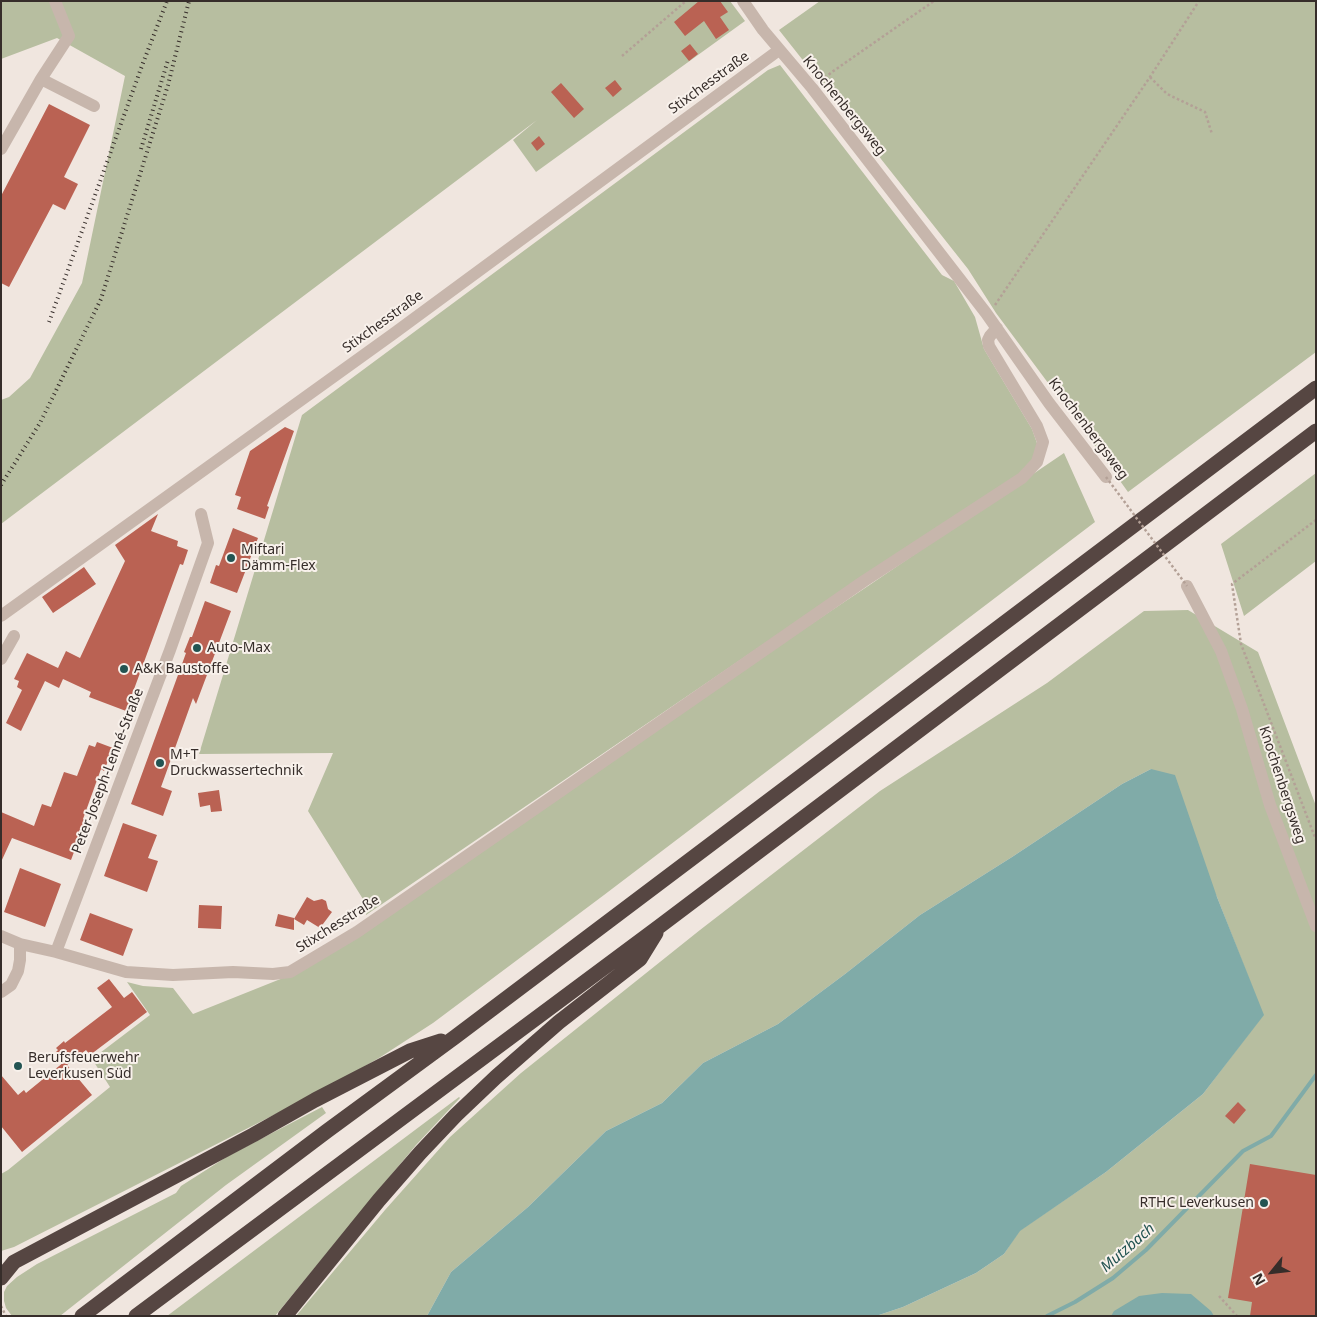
<!DOCTYPE html>
<html>
<head>
<meta charset="utf-8">
<style>
  body { margin:0 }
  #map { position:relative; width:1317px; height:1317px; overflow:hidden; background:#f0e6df; font-family:"Noto Sans",sans-serif }
  canvas { display:block }
  .frame { position:absolute; inset:0; border:2px solid #362d2a; pointer-events:none }
  .north { position:absolute; left:1247px; top:1247px; width:50px; height:50px; -webkit-text-stroke:4px #f8f1eb; paint-order:stroke; rotate:241deg; font-size:14px; font-weight:700; line-height:20px; text-align:center; color:#362d2a }
  .north::after { content:''; display:block; margin:auto; width:18px; height:22px; background:#362d2a; clip-path:polygon(50% 0,100% 100%,50% 72%,0 100%) }
</style>
</head>
<body>
<div id="map">
<canvas width="1317" height="1317"></canvas>
<div class="frame"></div>
<div class="north">N</div>
</div>
<script>
const c = document.querySelector('canvas').getContext('2d');
c.lineJoin = 'round';
function fill(path, color) { c.fillStyle = color; c.fill(path, 'evenodd'); }
const toPath = rows => new Path2D(rows.map(r => 'M' + r).join(''));
function trace(path, color, width, dash) { c.strokeStyle = color; c.lineWidth = width; c.lineCap = dash ? 'butt' : 'round'; c.setLineDash(dash || []); c.stroke(path); }
function drawText(font, color, halo, rows, align = 'center') {
  c.font = font + ' "Noto Sans",sans-serif'; c.lineWidth = 4; c.setLineDash([]); c.textBaseline = 'middle'; c.strokeStyle = halo; c.fillStyle = color; for (const [text, x, y, turn = 0] of rows) {
    c.save(); c.translate(x, y); c.rotate((+turn || 0) * Math.PI / 180); c.textAlign = isNaN(turn) ? turn : align; if (halo) c.strokeText(text, 0, 0); c.fillText(text, 0, 0); c.restore();
  }
}
fill(toPath([
  [1,1,730,1,745,21,536,172,513,140,537,120,1,524,1,400,9,397,30,378,82,283,125,76,57,38,1,59],
  [820,1,1316,1,1316,352,1128,492,1092,442,996,313,968,269,779,30],
  [780,65,942,275,954,281,975,317,984,349,1032,429,1038,446,1033,459,1019,475,862,577,366,915,366,904,308,811,333,753,199,754,302,415,768,70],
  [1064,453,1095,522,604,895,433,1023,379,1058,323,1090,14,1247,1,1251,1,1174,8,1170,110,1087,92,1059,150,1015,127,982,143,986,173,988,193,1014,283,978,868,586],
  [1316,473,1316,561,1244,616,1221,544],
  [1188,610,1258,652,1316,806,1316,1316,876,1316,903,1307,976,1273,1004,1254,1019,1231,1106,1172,1203,1094,1263,1015,1217,897,1151,769,1122,784,1012,857,920,915,845,974,778,1024,703,1063,662,1103,606,1131,528,1207,451,1272,427,1316,296,1316,385,1210,450,1137,521,1073,700,930,880,791,1047,683,1144,611],
  [459,1097,460,1098,416,1145,275,1316,167,1316],
  [322,1107,326,1113,226,1185,60,1316,12,1316,6,1308,4,1301,4,1292,7,1286,17,1277,37,1264,176,1193,181,1186,228,1156]
]), '#b7bea0');
fill(toPath([
  [1151,769,1175,775,1217,897,1264,1015,1203,1094,1106,1172,1020,1231,1004,1254,976,1273,903,1307,876,1316,427,1316,451,1272,528,1207,606,1131,662,1103,703,1063,778,1024,845,974,920,915,1012,857,1122,784],
  [1162,1293,1191,1294,1211,1311,1214,1316,1111,1316,1114,1311,1139,1296]
]), '#80aba8');
trace(toPath([
  [1047,1316,1075,1302,1113,1278,1146,1250,1243,1151,1271,1136,1316,1075]
]), '#80aba8', 4);
fill(toPath([
  [699,1,720,1,728,12,720,17,729,30,716,39,704,21,685,36,674,22],
  [690,44,698,54,689,61,681,51],
  [615,80,622,89,613,97,605,88],
  [561,83,584,109,574,118,551,92],
  [49,104,90,125,64,177,78,184,65,210,53,204,9,287,1,283,1,196],
  [539,136,545,144,537,151,531,143],
  [285,427,294,431,267,506,269,507,265,519,237,509,241,497,235,495,250,451],
  [158,514,151,531,178,541,177,546,188,550,183,565,180,564,126,711,89,697,91,692,63,679,59,688,45,681,21,731,6,723,22,690,17,687,19,681,14,679,27,653,58,668,66,651,80,658,125,561,115,545],
  [233,528,258,538,237,593,210,583,216,565,219,566],
  [84,567,96,584,53,613,42,597],
  [205,601,231,611,196,704,193,698,161,787,172,791,163,816,131,804,186,653,184,652,190,637,192,637],
  [97,742,113,748,104,771,101,769,83,819,86,820,71,860,12,838,1,862,1,812,34,826,42,804,51,807,64,772,77,776,89,745,95,747],
  [219,790,222,811,211,812,210,805,200,807,198,793],
  [123,823,157,835,148,858,158,861,147,892,104,876],
  [20,868,61,884,45,927,4,912],
  [307,897,314,901,322,899,326,901,328,909,332,912,320,928,307,920,304,925,294,919],
  [199,905,222,906,221,929,198,928],
  [90,913,133,929,123,956,80,940],
  [278,914,294,918,294,930,275,926],
  [109,979,124,998,132,992,147,1012,90,1055,86,1050,67,1065,92,1095,22,1152,1,1126,1,1075,18,1095,24,1090,26,1093,64,1062,56,1052,58,1050,56,1048,64,1041,65,1043,112,1007,97,988],
  [1238,1102,1246,1110,1234,1124,1225,1116],
  [1250,1164,1316,1175,1316,1316,1250,1316,1252,1302,1228,1298]
]), '#ba6253');
trace(toPath([
  [622,56,686,1],
  [1150,77,1167,94,1205,112,1212,134],
  [821,81,832,72,934,1],
  [995,305,1150,77,1199,1],
  [1316,520,1232,584,1241,644,1316,840],
  [1219,1296,1237,1316],
  [1,1306,6,1316]
]), '#b3a096', 2.5, [2.5, 2.5]);
trace(toPath([
  [743,1,763,30,812,88,986,313,1049,403,1106,477],
  [41,79,69,36,55,1],
  [1,149,41,79,94,106],
  [1187,586,1221,651,1242,709,1270,805,1316,926],
  [1,616,393,334,779,50],
  [1,659,14,636],
  [1,936,20,944,56,952,126,972,173,975,233,972,273,974,290,972,357,932,864,581,1022,478,1037,462,1043,442,1037,426,989,346,988,340,990,336,997,328],
  [56,952,170,650,208,543,201,514],
  [1,992,11,985,18,971,20,960,20,944]
]), '#c7b6ac', 12);
trace(toPath([
  [1,1278,14,1262,253,1135,315,1100,410,1051,441,1041],
  [82,1316,327,1131,455,1037,1316,388],
  [136,1316,660,926,1316,431],
  [285,1316,379,1200,420,1153,456,1115,496,1077,559,1022,640,959,656,933]
]), '#564642', 15);
trace(toPath([
  [141,149,168,60],
  [49,322,143,63,167,1],
  [1,485,40,423,101,299,168,85,189,1]
]), '#362d2a', 4, [1, 4]);
trace(toPath([
  [1106,477,1187,586]
]), '#b3a096', 2.5, [2.5, 2.5]);
for (const [x, y, r, color] of [
  [231,558,5,"#235452"],
  [197,648,5,"#235452"],
  [124,669,5,"#235452"],
  [160,763,5,"#235452"],
  [18,1066,5,"#235452"],
  [1264,1203,5,"#235452"]
]) { const dot = new Path2D(); dot.arc(x, y, r, 0, 2 * Math.PI); c.fillStyle = color; c.fill(dot); trace(dot, '#f8f1eb', 2); }
drawText('14px', '#362d2a', '#f8f1eb', [
  ["Stixchesstraße",709,83,-36],
  ["Knochenbergsweg",844,106,51],
  ["Stixchesstraße",383,322,-36],
  ["Knochenbergsweg",1088,429,53],
  ["Peter-Joseph-Lenné-Straße",108,771,-69],
  ["Knochenbergsweg",1282,785,72],
  ["Stixchesstraße",338,924,-32]
]);
drawText('14px', '#362d2a', '#f8f1eb', [
  ["Miftari",241,550],
  ["Dämm-Flex",241,566],
  ["Auto-Max",207,648],
  ["A&K Baustoffe",134,669],
  ["M+T",170,755],
  ["Druckwassertechnik",170,771],
  ["Berufsfeuerwehr",28,1058],
  ["Leverkusen Süd",28,1074],
  ["RTHC Leverkusen",1254,1203,"right"]
], 'left');
drawText('italic 15px', '#235452', '#f8f1eb', [
  ["Mutzbach",1128,1248,-41]
]);
</script>
</body>
</html>
